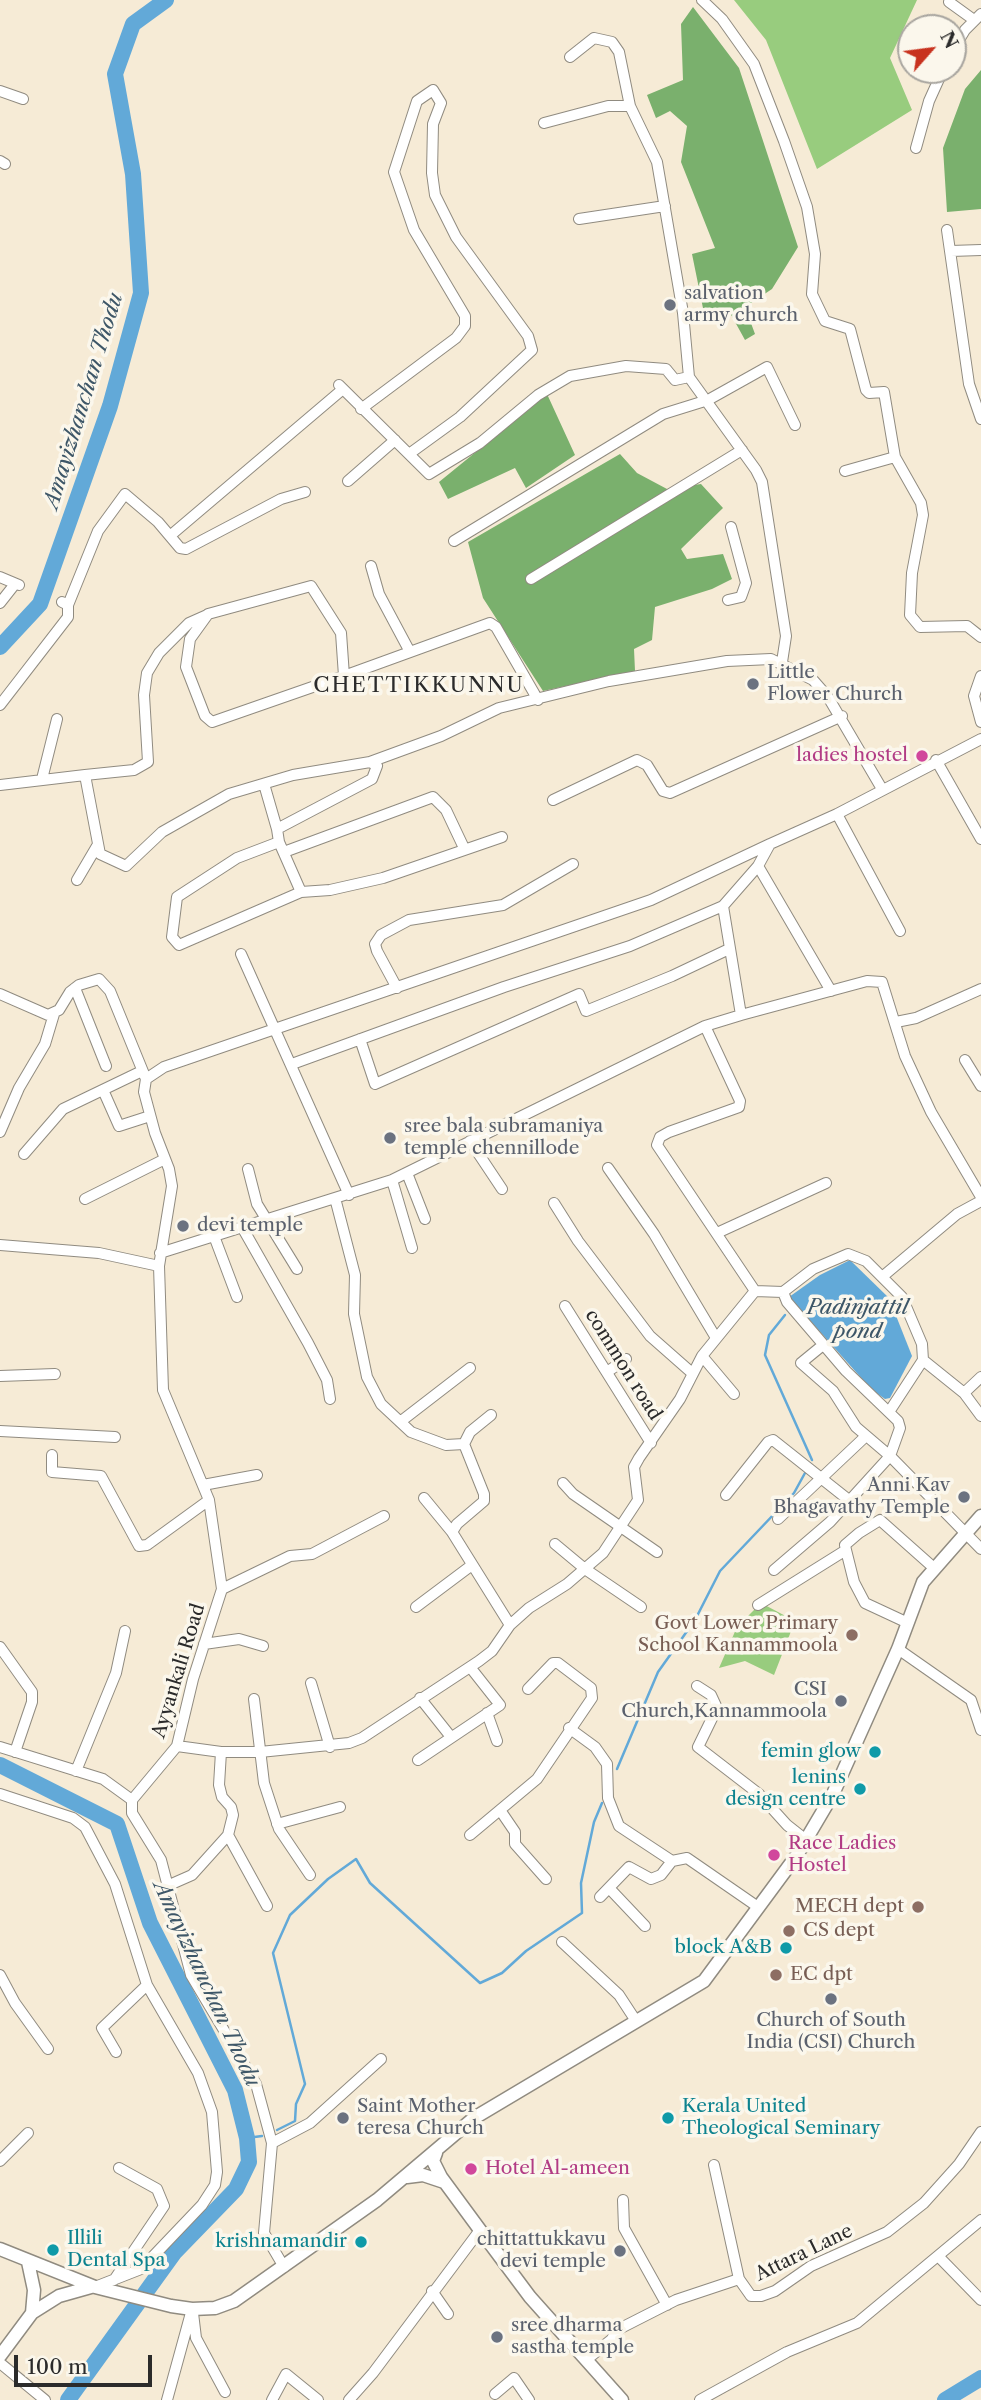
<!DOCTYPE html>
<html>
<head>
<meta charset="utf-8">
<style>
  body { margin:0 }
  #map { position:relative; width:981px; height:2400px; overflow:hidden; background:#f6ebd6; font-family:"Libre Caslon Text",serif }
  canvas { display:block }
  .north { position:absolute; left:897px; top:14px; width:70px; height:70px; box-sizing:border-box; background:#fbf7ec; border:2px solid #a8a59f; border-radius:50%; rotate:62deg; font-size:19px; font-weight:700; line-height:28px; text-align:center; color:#2b2b2b }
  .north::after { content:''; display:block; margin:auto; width:24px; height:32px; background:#c8321e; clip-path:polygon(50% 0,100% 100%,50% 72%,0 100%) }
  .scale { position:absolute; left:14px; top:2355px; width:138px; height:32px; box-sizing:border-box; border:4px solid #2b2b2b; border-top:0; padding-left:9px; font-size:21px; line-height:24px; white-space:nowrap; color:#2b2b2b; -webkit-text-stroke:5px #fbf7ec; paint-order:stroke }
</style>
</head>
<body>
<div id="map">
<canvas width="981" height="2400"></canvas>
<div class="north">N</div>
<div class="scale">100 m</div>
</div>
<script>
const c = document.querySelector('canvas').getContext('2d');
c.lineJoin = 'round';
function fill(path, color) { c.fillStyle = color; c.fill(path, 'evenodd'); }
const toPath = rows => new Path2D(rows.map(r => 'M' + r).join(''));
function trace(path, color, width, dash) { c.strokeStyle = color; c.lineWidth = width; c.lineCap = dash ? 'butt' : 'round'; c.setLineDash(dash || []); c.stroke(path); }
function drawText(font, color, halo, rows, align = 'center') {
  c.font = font + ' "Libre Caslon Text",serif'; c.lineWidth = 7; c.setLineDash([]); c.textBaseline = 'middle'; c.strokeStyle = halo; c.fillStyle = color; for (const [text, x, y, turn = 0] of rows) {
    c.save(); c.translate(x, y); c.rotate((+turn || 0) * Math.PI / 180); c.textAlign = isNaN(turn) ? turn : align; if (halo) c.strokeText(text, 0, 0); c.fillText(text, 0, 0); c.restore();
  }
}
fill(toPath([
  [734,0,917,0,890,58,912,110,817,169,766,40],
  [761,1603,795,1621,774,1675,745,1661,719,1668,737,1627]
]), '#98cc7e');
fill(toPath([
  [693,7,739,68,798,247,772,289,745,307,755,334,745,340,729,311,705,318,692,254,715,248,681,162,687,126,670,111,656,118,647,95,683,80,681,24],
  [981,70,981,209,947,212,943,148,965,89],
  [547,394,575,455,526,488,515,468,448,499,439,482],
  [620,454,637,473,667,489,701,484,723,508,681,549,687,559,723,554,732,579,712,589,655,607,652,640,634,649,635,671,543,691,483,598,468,542]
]), '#7ab06d');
fill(toPath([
  [850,1260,889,1298,912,1356,890,1398,885,1399,872,1390,789,1297,820,1275]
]), '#62a9d8');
trace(toPath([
  [785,1315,769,1335,765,1355,812,1460],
  [617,1769,658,1672,695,1620,720,1571,794,1493,805,1473],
  [277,2130,295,2121,296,2104,305,2084,273,1953,290,1915,328,1879,356,1859,370,1883,480,1983,502,1973,526,1951,582,1913,581,1883,594,1822,602,1803],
  [247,2138,262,2136]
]), '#62a9d8', 2.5);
trace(toPath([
  [0,647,40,604,110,406,141,293,133,174,115,74,133,24,166,0],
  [0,1765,117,1824,150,1923,235,2090,247,2138,249,2162,236,2189,174,2253,68,2400],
  [945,2400,981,2378]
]), '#62a9d8', 16);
const minor = toPath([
  [702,0,722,19,754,64,784,141,807,207,815,254,812,294,825,321,850,329,866,390,869,393,884,392,895,457,921,503,923,515,912,573,910,615,920,627,967,626,981,637],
  [949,2,974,20],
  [953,50,965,30,981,14],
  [570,57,594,38,612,42,619,52,630,106,657,162,683,313,689,377],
  [0,91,23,99],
  [544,123,608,106,630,106],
  [916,148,929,101,943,70],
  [0,161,5,164],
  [579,219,665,206],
  [947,230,969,384,981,419],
  [951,251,981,250],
  [339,385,429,474,480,443,538,395,570,376,626,366,666,369,675,380,689,377,756,470,762,482,786,636,782,662],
  [361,409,456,338,465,326,465,316,414,230,394,172,417,101,433,90,441,103,433,124,432,173,435,195,456,237,528,336,532,350,460,417,409,454],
  [845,471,895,457],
  [348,481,395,440],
  [171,535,343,389,339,385],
  [454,541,663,414,708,400,767,367,795,425],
  [371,566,379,594,410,652],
  [0,577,19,585],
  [531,579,742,450],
  [728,600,741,597,746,583,731,527],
  [0,603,15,584],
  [68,605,98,531,125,494,158,522,180,548,186,549,281,499,305,492],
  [344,676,341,633,311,586,208,614,190,639,186,667,205,716,212,722,344,676,490,623,496,627,538,700],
  [981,676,974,696,981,722],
  [0,705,68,617,68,605,62,602],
  [936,760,981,839],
  [85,775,134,770,148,762,144,695,147,673,159,653,189,623,207,615],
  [42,779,57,719],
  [264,784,277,829],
  [0,785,85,775,100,854,126,866,162,832,229,794,293,775,370,762,441,736,499,708,609,681,727,661,771,659,813,680,828,697,882,789],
  [553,800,637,760,647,765,663,791,670,793,842,716],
  [837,814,900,931],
  [279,842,301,892,179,945,172,937,177,897,237,858,279,842,277,829,372,779,377,766,370,762],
  [284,852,433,797,446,810,464,848],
  [758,866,831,991],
  [77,880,97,846],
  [301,892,330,890,383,878,502,837],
  [241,954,349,1195],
  [75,988,106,1066],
  [397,988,377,951,375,944,381,935,409,920,503,905,573,864],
  [0,994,48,1015,59,1010,70,992,79,985,99,979,110,991,146,1079],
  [741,1015,867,981,882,982,905,1056,931,1112,981,1197],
  [896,1022,916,1018,981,989],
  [705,1026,740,1101,739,1107,669,1132,660,1137,657,1145,755,1291],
  [360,1039,375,1084,579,994,586,1011,672,976,729,949],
  [965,1060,981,1086],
  [292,1064,504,987,630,946,723,906],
  [103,1090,119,1126,150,1116],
  [0,1132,19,1088,45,1044,54,1014],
  [470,1141,502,1189],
  [24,1154,63,1109,142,1071],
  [608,1168,654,1234,716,1338],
  [248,1169,257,1204,297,1269],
  [407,1173,425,1219],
  [392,1180,412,1248],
  [335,1198,355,1275,354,1314,367,1377,381,1404,411,1432,446,1445,464,1444],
  [85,1199,165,1159],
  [554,1203,578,1241,650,1336,692,1373],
  [242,1227,308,1343,327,1380,330,1399],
  [717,1233,826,1183],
  [214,1236,237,1297],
  [0,1245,99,1253,159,1266],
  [160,1253,392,1180,705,1026,741,1015,723,906,758,866,770,844,837,814,981,739],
  [882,1277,902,1297,922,1344,923,1360,889,1412],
  [783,1292,787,1302,846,1371,898,1421,900,1428,890,1456,981,1549],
  [783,1292,813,1269,848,1254,866,1261,882,1277,957,1214,981,1201],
  [565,1306,651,1443],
  [702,1356,734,1394],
  [923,1360,964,1393],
  [607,1372,626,1359],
  [0,1376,55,1374],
  [981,1377,964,1393,981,1416],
  [491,1415,470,1432,464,1444,484,1494,484,1501,457,1524,452,1532,510,1625],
  [400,1422,470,1368],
  [0,1431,115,1437],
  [52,1455,52,1472,101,1476,139,1546,147,1545,209,1500],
  [563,1483,573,1494,657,1552],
  [203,1485,257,1475],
  [726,1495,768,1442,773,1440,850,1501],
  [424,1498,452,1532],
  [778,1519,866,1436],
  [555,1544,585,1569,641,1607],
  [846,1550,845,1545,859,1533,880,1520,934,1568],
  [774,1570,830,1522,890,1456,856,1427,833,1391,801,1363,823,1345],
  [222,1589,290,1556,312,1554,384,1516],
  [758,1605,846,1550,854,1582,865,1603,908,1623],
  [416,1607,472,1565],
  [204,1644,239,1639,263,1646],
  [0,1647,32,1692,32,1702,15,1752],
  [898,1649,971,1700,981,1730],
  [311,1683,330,1747],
  [697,1686,711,1695,717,1708,698,1747,759,1794,787,1825,806,1840],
  [420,1698,451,1737],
  [254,1699,264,1783,279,1829,310,1875],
  [487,1713,497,1741],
  [569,1728,595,1747,607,1764,608,1798,619,1826,672,1861,687,1858,758,1907],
  [177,1746,221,1752,260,1752,349,1743,362,1738,479,1661,492,1651,510,1625,529,1608,567,1584,603,1553,638,1500,634,1467,639,1458,680,1399,702,1356,755,1291,783,1292],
  [0,1747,103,1779,132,1800],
  [221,1752,219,1785,222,1797,231,1807,233,1815,228,1835,267,1906],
  [418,1760,500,1705,470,1667],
  [76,1771,116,1673,125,1631],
  [0,1794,73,1818,85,1827,115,1884,147,1985,198,2073,212,2112,217,2172,215,2185,202,2205,141,2269,95,2287],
  [500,1810,515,1832,515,1844,546,1879],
  [277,1824,340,1807],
  [470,1835,537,1779,592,1698,591,1688,558,1663,553,1663,528,1689],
  [167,1886,192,1875,228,1835],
  [609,1888,645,1926],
  [600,1897,629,1867,651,1879,661,1875,672,1861],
  [562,1942,619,1995,636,2021],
  [0,1975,15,2003,48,2049],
  [116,2052,102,2028,147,1985],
  [272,2143,310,2123,381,2059],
  [0,2161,28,2133],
  [714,2165,739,2279],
  [623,2200,624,2228,667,2305],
  [938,2256,981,2300],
  [284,2267,264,2233,272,2143,256,2084,191,1975,161,1860,132,1813,132,1800,177,1746,193,1679,222,1589,209,1500,163,1390,159,1266,172,1186,169,1169,155,1133,144,1092,146,1079,164,1067,651,900,770,844],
  [114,2280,164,2206,157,2189,119,2168],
  [432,2291,448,2314],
  [193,2313,196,2338,225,2392],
  [586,2360,611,2340,619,2329,676,2300,739,2279,751,2296,761,2296,775,2291,811,2266,887,2232,924,2203,959,2164,981,2132],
  [0,2363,45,2400],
  [495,2394,514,2378,529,2400],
  [167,2400,192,2309],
  [272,2400,286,2374,318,2400],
  [349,2400,373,2373,480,2230],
  [700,2400,787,2352,857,2323,981,2220]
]);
const major = toPath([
  [436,2153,433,2161,441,2177,480,2230,530,2297,622,2400],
  [407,2177,423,2175,444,2182],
  [0,2249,95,2287,171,2306,192,2309,215,2308,234,2301,377,2200,474,2118,704,1981,797,1855,833,1794,898,1649,923,1582,981,1516],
  [32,2313,59,2296,91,2287],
  [0,2356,32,2313,34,2290,28,2262]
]);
trace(minor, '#908b80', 12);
trace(major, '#908b80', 15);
trace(minor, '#fff', 10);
trace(major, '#fff', 12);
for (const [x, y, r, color] of [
  [670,305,7,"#6b7280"],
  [753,684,7,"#6b7280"],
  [922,756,7,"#d1479c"],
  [390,1138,7,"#6b7280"],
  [183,1226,7,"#6b7280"],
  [964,1497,7,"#6b7280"],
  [852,1635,7,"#8d6e63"],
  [841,1701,7,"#6b7280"],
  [875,1752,7,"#0f9aa8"],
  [860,1789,7,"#0f9aa8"],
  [774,1855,7,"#d1479c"],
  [918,1907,7,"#8d6e63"],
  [789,1931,7,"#8d6e63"],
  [786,1948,7,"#0f9aa8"],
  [776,1975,7,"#8d6e63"],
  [831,1999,7,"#6b7280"],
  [343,2118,7,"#6b7280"],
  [668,2118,7,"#0f9aa8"],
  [471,2169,7,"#d1479c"],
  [361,2242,7,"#0f9aa8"],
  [53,2250,7,"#0f9aa8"],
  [620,2251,7,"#6b7280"],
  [497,2337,7,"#6b7280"]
]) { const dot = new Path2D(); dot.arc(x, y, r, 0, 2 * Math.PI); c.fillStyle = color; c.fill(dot); trace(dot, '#fbf7ec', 2.5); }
drawText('19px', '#5b616d', '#fbf7ec', [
  ["salvation",684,294],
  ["army church",684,316],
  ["Little",767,673],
  ["Flower Church",767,695],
  ["sree bala subramaniya",404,1127],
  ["temple chennillode",404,1149],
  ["devi temple",197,1226],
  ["Anni Kav",950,1486,"right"],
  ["Bhagavathy Temple",950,1508,"right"],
  ["CSI",827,1690,"right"],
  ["Church,Kannammoola",827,1712,"right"],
  ["Church of South",831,2021,"center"],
  ["India (CSI) Church",831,2043,"center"],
  ["Saint Mother",357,2107],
  ["teresa Church",357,2129],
  ["chittattukkavu",606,2240,"right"],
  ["devi temple",606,2262,"right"],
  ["sree dharma",511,2326],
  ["sastha temple",511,2348]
], 'left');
drawText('19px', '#b23c85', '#fbf7ec', [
  ["ladies hostel",908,756,"right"],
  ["Race Ladies",788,1844],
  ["Hostel",788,1866],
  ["Hotel Al-ameen",485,2169]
], 'left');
drawText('19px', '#2b2b2b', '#fbf7ec', [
  ["common road",623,1365,58],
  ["Ayyankali Road",179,1671,-73],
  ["Attara Lane",804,2253,-26]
]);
drawText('19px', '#785e54', '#fbf7ec', [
  ["Govt Lower Primary",838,1624],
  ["School Kannammoola",838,1646],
  ["MECH dept",904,1907],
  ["CS dept",803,1931,"left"],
  ["EC dpt",790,1975,"left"]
], 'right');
drawText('19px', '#0d838f', '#fbf7ec', [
  ["femin glow",861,1752],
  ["lenins",846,1778],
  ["design centre",846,1800],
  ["block A&B",772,1948],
  ["Kerala United",682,2107,"left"],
  ["Theological Seminary",682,2129,"left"],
  ["Illili",67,2239,"left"],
  ["Dental Spa",67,2261,"left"],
  ["krishnamandir",347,2242]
], 'right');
drawText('italic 21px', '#3e5768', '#fbf7ec', [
  ["Amayizhanchan Thodu",84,401,-73],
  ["Padinjattil",858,1308],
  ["pond",858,1332],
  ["Amayizhanchan Thodu",206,1984,65]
]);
c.letterSpacing = '2px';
drawText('21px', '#2b2b2b', '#fbf7ec', [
  ["CHETTIKKUNNU",419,686]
]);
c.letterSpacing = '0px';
</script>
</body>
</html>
